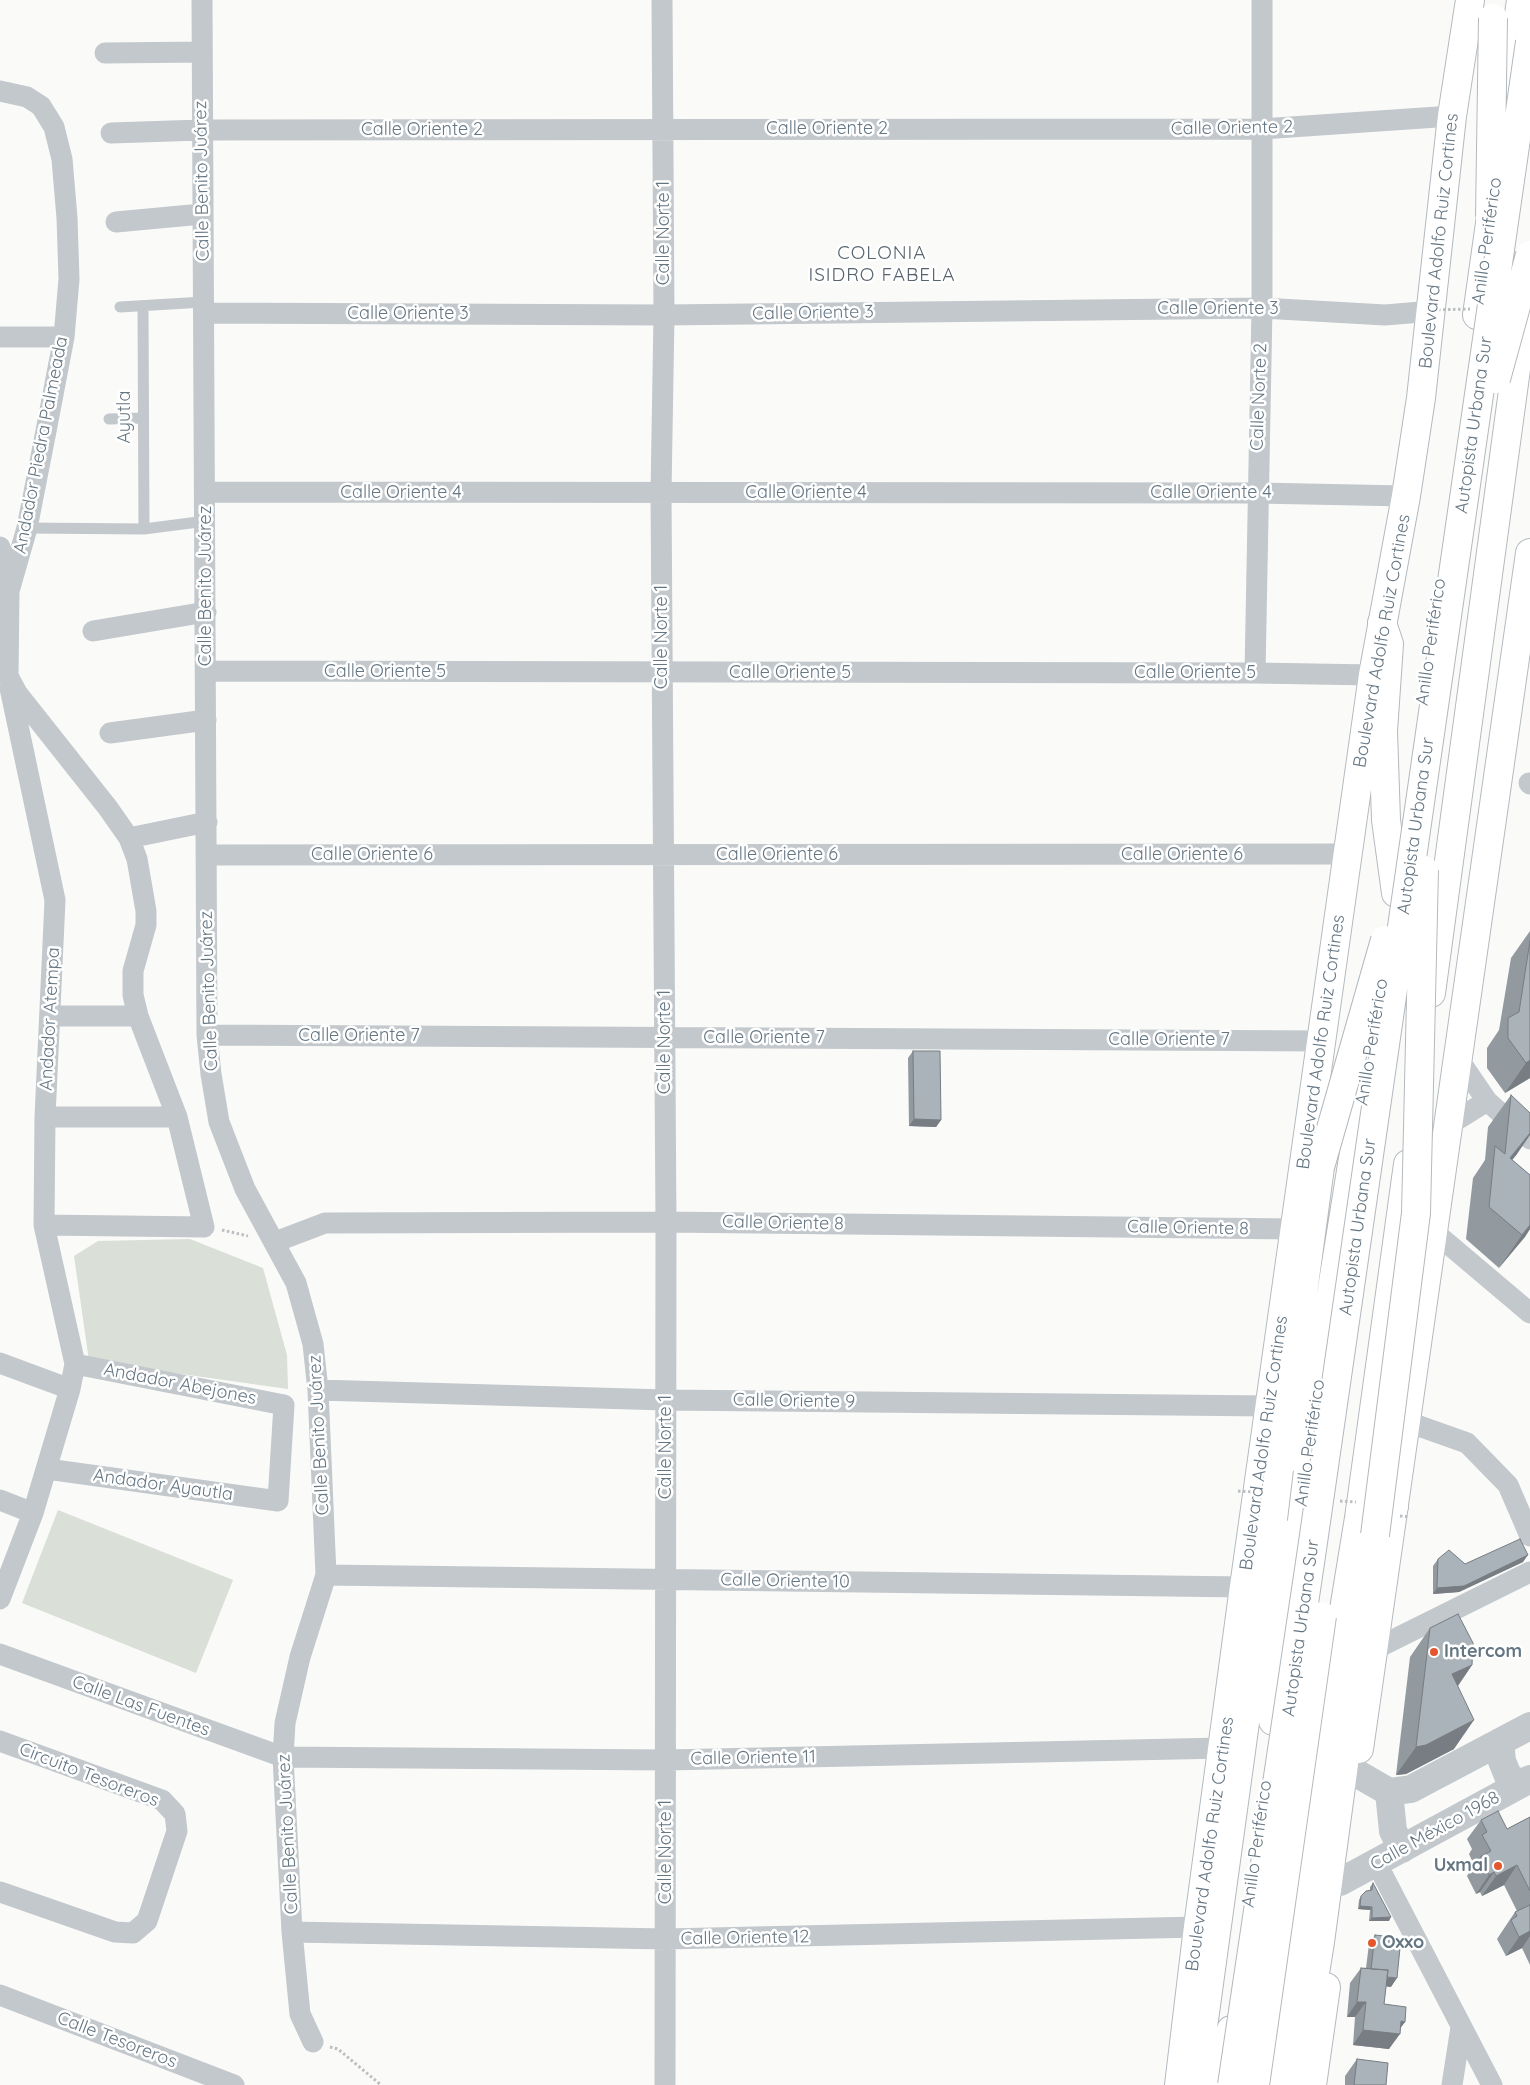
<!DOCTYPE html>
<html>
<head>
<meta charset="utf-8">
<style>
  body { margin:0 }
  canvas { display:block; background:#fafaf8 }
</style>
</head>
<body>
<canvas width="1530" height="2085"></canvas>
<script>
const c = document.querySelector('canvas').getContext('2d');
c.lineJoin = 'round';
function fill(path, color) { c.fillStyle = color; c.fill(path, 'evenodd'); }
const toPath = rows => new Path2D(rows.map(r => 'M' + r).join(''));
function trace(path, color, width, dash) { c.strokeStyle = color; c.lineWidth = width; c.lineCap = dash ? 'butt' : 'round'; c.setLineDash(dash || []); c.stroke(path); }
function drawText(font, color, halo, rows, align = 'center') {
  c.font = font + ' Quicksand,sans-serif'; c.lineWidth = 5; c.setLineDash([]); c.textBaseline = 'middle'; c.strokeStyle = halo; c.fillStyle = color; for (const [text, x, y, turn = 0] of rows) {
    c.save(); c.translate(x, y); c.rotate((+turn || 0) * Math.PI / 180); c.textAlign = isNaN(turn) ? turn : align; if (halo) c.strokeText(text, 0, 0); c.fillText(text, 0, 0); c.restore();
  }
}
fill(toPath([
  [190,1239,263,1268,287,1355,288,1389,89,1361,74,1256,98,1241],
  [58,1510,233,1580,196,1673,22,1603]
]), '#dadfd7');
const secondary = toPath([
  [1359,1749,1530,553],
  [1179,2085,1198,1927,1244,1587,1373,675,1406,496,1421,398,1452,116,1470,0],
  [1312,2085,1326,1987]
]);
const motorway = toPath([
  [1500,150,1521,0],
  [1477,315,1494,195],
  [1382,623,1389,644,1383,731,1386,820,1396,893],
  [1431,993,1524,310],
  [1393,1455,1394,1506],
  [1279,1469,1320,1167],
  [1273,1721,1325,1332,1376,1016],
  [1195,2085,1273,1519],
  [1215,2085,1231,2030],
  [1271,2085,1310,1817,1359,1518,1408,1164],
  [1297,2085,1320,1942,1374,1542]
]);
trace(secondary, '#b3babf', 30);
trace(motorway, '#b4b9bd', 30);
trace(toPath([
  [222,1230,248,1236],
  [330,2047,338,2049,381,2085]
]), '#bbbfc2', 3, [2.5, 2.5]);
trace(toPath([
  [143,306,144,529],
  [120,307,204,302],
  [109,419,143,418],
  [27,528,144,529,206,521]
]), '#c3c8cc', 11);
trace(toPath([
  [202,0,207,1035,211,1074,219,1122,245,1189,296,1283,313,1344,318,1390,326,1575,300,1657,285,1723,283,1757,292,1932,300,2014,313,2042],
  [662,0,664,315,661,493,666,1222,665,2085],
  [105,53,202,52],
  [0,91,27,97,41,106,54,127,62,159,67,218,69,279,64,337,46,431,27,528,9,591,8,676,17,693,108,808,129,838,137,859,146,911,146,925,133,971,133,995,138,1016,177,1117,204,1227,44,1225],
  [111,133,201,130,1262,129,1452,116],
  [116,222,202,214],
  [204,313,664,315,1262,308,1385,315,1421,312],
  [0,337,64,337],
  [206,492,1257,493,1406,496],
  [0,547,8,586],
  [93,631,206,612],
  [206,671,1255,673,1373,675],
  [1255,673,1262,308,1262,0],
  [110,733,206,720],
  [1529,783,1530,784],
  [129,838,207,822],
  [206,855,1348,854],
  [50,1016,138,1016],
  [207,1035,1322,1041],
  [1459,1060,1487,1101,1530,1139],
  [45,1117,177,1117],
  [1450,1124,1487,1101],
  [1433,1231,1530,1313],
  [275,1242,325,1223,666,1222,1294,1229],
  [0,1363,70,1389],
  [318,1390,666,1400,1270,1406],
  [1405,1421,1467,1443,1508,1485,1530,1536],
  [47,1469,278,1501,284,1405,75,1364],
  [0,1500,33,1513],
  [326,1575,1244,1587],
  [0,1599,33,1513,70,1389,75,1364,44,1225,45,1117,55,900,10,688],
  [1375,1649,1530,1572],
  [0,1654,283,1757,666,1760,1223,1748],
  [0,1741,162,1800,175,1814,177,1831,147,1921,133,1933,115,1932,0,1892],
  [1377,1864,1492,2085],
  [292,1932,666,1939,1198,1927],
  [0,1995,234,2085],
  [1452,2085,1461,2027]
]), '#c3c8cc', 21);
trace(toPath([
  [1500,1742,1502,1761,1508,1776,1520,1784],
  [1356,1773,1389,1792,1411,1789,1530,1726],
  [1389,1792,1393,1831,1402,1849],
  [1340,1882,1530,1779]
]), '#c3c8cc', 28);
trace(secondary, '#fff', 28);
trace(motorway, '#fff', 28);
const motorwayBridge = toPath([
  [1490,217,1493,18],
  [1496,379,1530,255],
  [1320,1167,1385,940],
  [1273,1519,1279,1469],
  [1375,1535,1416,1213,1424,870],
  [1232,2085,1311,1556,1530,42],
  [1255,2085,1322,1616]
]);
trace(motorwayBridge, '#b4b9bd', 30, []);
trace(toPath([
  [1428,310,1470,309],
  [1238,1491,1254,1492],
  [1340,1501,1356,1502],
  [1400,1516,1409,1517]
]), '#bbbfc2', 3, [2.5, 2.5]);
trace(motorwayBridge, '#fff', 28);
fill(toPath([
  [1530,931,1530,1078,1505,1093,1487,1068,1487,1048,1499,1030,1511,958],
  [913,1051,941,1120,936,1127,909,1126,908,1058],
  [1511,1095,1517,1154,1512,1160,1530,1175,1530,1229,1499,1268,1466,1239,1473,1178,1485,1160,1488,1127],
  [1438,1559,1465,1564,1523,1562,1459,1592,1433,1594,1433,1566],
  [1430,1628,1472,1665,1458,1686,1454,1749,1406,1774,1396,1775,1410,1657],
  [1530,1817,1530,1965,1522,1948,1506,1956,1497,1939,1515,1912,1517,1911,1504,1885,1482,1896,1480,1892,1476,1894,1467,1876,1474,1865,1469,1854,1472,1849,1467,1839,1481,1820,1507,1829],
  [1373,1883,1389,1921,1369,1921,1370,1910,1358,1909,1359,1900,1361,1896,1370,1890,1370,1887],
  [1375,1935,1391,1987,1386,1986,1384,2004,1405,2022,1400,2028,1389,2049,1353,2045,1355,2017,1347,2017,1350,1983,1361,1968,1366,1968,1369,1944],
  [1357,2059,1386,2085,1345,2085,1345,2076]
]), '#929a9f');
fill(toPath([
  [1530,1060,1530,1078,1505,1093,1526,1063],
  [914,1119,941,1120,936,1127,909,1126],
  [1530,1133,1530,1135,1517,1154,1491,1186,1510,1158],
  [1530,1225,1530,1229,1525,1237,1499,1268,1522,1235],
  [1528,1555,1523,1562,1459,1592,1433,1594,1437,1588],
  [1472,1665,1452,1694,1452,1674],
  [1474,1720,1454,1749,1406,1774,1396,1775,1416,1747],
  [1517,1865,1504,1885,1482,1896,1496,1876],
  [1494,1872,1480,1892,1476,1894,1489,1875],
  [1360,1906,1372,1907,1370,1910,1358,1909],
  [1391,1917,1389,1921,1369,1921,1372,1918],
  [1530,1931,1530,1936,1522,1948,1506,1956,1519,1937],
  [1371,1975,1397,1978,1391,1987,1365,1984],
  [1357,2002,1366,2002,1355,2017,1347,2017],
  [1401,2021,1405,2022,1396,2034,1400,2034,1389,2049,1353,2045,1363,2030]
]), '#777d82');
const building = toPath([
  [1530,941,1530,1060,1526,1063,1508,1038,1508,1018,1519,1012,1530,941],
  [913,1051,940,1051,941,1120,914,1119,913,1051],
  [1511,1095,1530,1113,1530,1133,1510,1158,1530,1175,1530,1225,1522,1235,1489,1207,1495,1146,1505,1154,1511,1095],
  [1520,1539,1528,1555,1464,1586,1437,1588,1438,1559,1449,1550,1465,1564,1520,1539],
  [1458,1614,1473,1643,1472,1665,1452,1674,1474,1720,1426,1745,1416,1747,1430,1628,1458,1614],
  [1498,1811,1507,1829,1530,1817,1530,1891,1517,1865,1496,1876,1494,1872,1489,1875,1480,1857,1491,1851,1482,1835,1487,1832,1481,1820,1498,1811],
  [1373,1883,1391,1917,1372,1918,1372,1907,1360,1906,1361,1896,1366,1891,1372,1890,1373,1883],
  [1530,1905,1530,1931,1519,1937,1511,1920,1517,1916,1515,1912,1530,1905],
  [1375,1935,1401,1938,1397,1978,1387,1977,1388,1970,1371,1969,1375,1935],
  [1361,1968,1388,1970,1384,2004,1406,2007,1405,2022,1401,2021,1400,2034,1363,2030,1366,2002,1357,2002,1361,1968],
  [1357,2059,1388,2063,1386,2085,1354,2085,1357,2059]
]);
fill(building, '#aab3b9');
trace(building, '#777d82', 1);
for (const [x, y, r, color] of [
  [1434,1652,5,"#e4572e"],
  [1498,1866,5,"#e4572e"],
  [1372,1943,5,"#e4572e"]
]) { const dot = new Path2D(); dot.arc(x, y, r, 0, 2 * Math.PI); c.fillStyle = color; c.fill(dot); trace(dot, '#fff', 2); }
drawText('18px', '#657683', '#fff', [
  ["Calle Oriente 2",1232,128,-1],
  ["Calle Oriente 2",827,129],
  ["Calle Oriente 2",422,130],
  ["Calle Benito Juárez",202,181,-91],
  ["Calle Norte 1",664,233,-90],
  ["Boulevard Adolfo Ruiz Cortines",1439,241,-84],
  ["Anillo Periférico",1487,241,-82],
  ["Calle Oriente 3",1218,309],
  ["Calle Oriente 3",813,313,-1],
  ["Calle Oriente 3",408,314],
  ["Calle Norte 2",1259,397,-88],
  ["Ayutla",125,417,-90],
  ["Autopista Urbana Sur",1474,425,-82],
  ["Andador Piedra Palmeada",41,445,-79],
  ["Calle Oriente 4",401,493],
  ["Calle Oriente 4",806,493],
  ["Calle Oriente 4",1211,493],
  ["Calle Benito Juárez",206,586,-90],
  ["Calle Norte 1",662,637,-90],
  ["Boulevard Adolfo Ruiz Cortines",1382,641,-80],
  ["Anillo Periférico",1431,642,-82],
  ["Calle Oriente 5",385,672],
  ["Calle Oriente 5",790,673],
  ["Calle Oriente 5",1195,673],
  ["Autopista Urbana Sur",1416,826,-82],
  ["Calle Oriente 6",372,855],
  ["Calle Oriente 6",777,855],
  ["Calle Oriente 6",1182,855],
  ["Calle Benito Juárez",209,991,-92],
  ["Andador Atempa",50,1019,-87],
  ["Calle Oriente 7",359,1036],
  ["Calle Oriente 7",764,1038],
  ["Calle Oriente 7",1169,1040],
  ["Calle Norte 1",665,1042,-90],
  ["Boulevard Adolfo Ruiz Cortines",1321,1042,-82],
  ["Anillo Periférico",1372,1042,-81],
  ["Calle Oriente 8",783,1223,1],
  ["Autopista Urbana Sur",1358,1227,-82],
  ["Calle Oriente 8",1188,1228,1],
  ["Andador Abejones",180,1384,11],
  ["Calle Oriente 9",794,1401,1],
  ["Calle Benito Juárez",319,1435,-93],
  ["Boulevard Adolfo Ruiz Cortines",1264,1443,-82],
  ["Anillo Periférico",1310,1443,-82],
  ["Calle Norte 1",666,1447,-90],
  ["Andador Ayautla",163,1485,8],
  ["Calle Oriente 10",785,1581,1],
  ["Autopista Urbana Sur",1301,1628,-82],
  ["Calle Las Fuentes",141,1706,20],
  ["Calle Oriente 11",753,1758,-1],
  ["Circuito Tesoreros",89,1775,21],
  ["Calle México 1968",1435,1831,-29],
  ["Calle Benito Juárez",288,1834,-93],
  ["Boulevard Adolfo Ruiz Cortines",1210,1844,-82],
  ["Anillo Periférico",1257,1844,-82],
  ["Calle Norte 1",666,1852,-90],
  ["Calle Oriente 12",745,1938,-1],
  ["Calle Tesoreros",117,2040,21]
]);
drawText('bold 18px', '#657683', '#fff', [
  ["Intercom",1444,1652],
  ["Uxmal",1488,1866,"right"],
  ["Oxxo",1382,1943]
], 'left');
c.letterSpacing = '1px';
drawText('19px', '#57646e', '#fff', [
  ["COLONIA",882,253],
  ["ISIDRO FABELA",882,275]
]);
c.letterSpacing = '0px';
</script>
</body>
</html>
